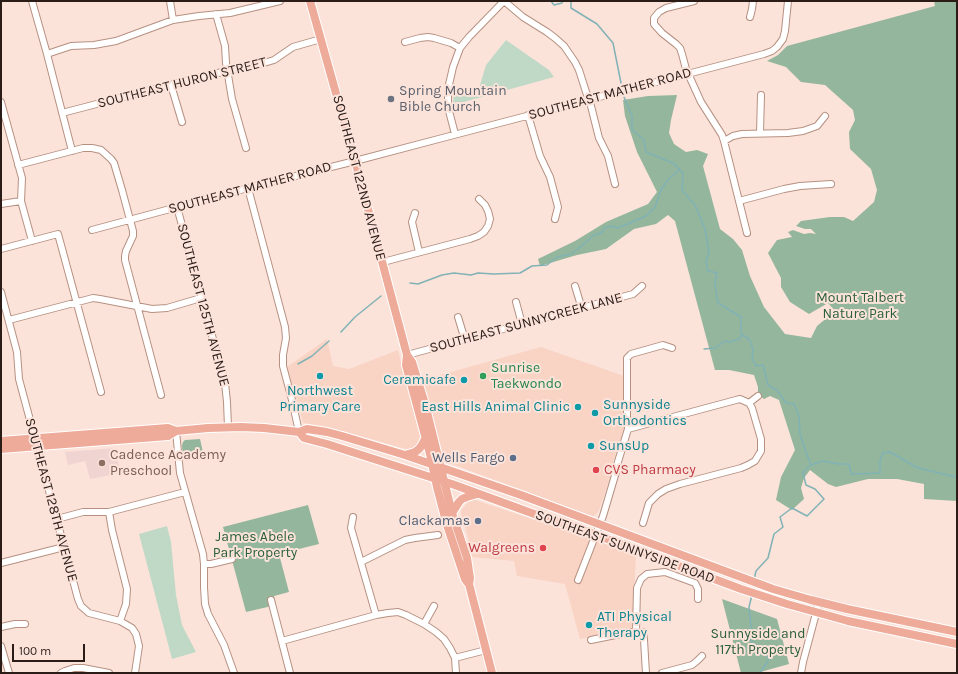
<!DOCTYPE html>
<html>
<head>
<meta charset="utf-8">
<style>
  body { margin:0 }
  #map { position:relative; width:958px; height:674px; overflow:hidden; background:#fce3da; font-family:Karla,sans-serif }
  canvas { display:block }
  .frame { position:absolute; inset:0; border:2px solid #2b1c17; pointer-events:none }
  .scale { position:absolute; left:12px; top:644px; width:73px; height:18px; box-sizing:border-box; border:2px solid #2b1c17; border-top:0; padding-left:5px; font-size:12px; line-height:14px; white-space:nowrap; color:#2b1c17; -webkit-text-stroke:3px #fce3da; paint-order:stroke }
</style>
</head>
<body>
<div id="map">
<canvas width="958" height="674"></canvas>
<div class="frame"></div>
<div class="scale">100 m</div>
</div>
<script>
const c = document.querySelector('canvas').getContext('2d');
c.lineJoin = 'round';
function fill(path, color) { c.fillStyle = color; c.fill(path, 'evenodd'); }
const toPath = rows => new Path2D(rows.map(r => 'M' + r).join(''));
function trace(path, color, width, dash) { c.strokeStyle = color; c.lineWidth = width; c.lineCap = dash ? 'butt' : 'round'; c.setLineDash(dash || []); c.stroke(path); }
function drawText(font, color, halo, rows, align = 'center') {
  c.font = font + ' Karla,sans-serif'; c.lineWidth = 4; c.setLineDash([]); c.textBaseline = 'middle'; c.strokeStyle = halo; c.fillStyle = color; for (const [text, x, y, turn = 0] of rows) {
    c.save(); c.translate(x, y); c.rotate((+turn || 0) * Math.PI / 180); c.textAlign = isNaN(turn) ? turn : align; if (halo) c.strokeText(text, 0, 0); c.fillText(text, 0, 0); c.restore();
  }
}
fill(toPath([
  [327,339,333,366,349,369,398,350,420,436,419,442,416,447,413,449,406,449,335,429,305,423,303,422,287,367],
  [541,347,624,376,624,429,613,461,612,471,599,510,597,513,594,516,592,516,449,463,444,459,443,455,422,380],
  [471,500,475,500,604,543,636,556,632,626,631,628,629,630,580,639,565,584,517,576,514,561,472,557,469,541,461,513,461,510,465,506,468,501]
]), '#f9d3c4');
fill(toPath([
  [115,448,121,473,90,479,85,461,68,465,65,452]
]), '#efd4d1');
fill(toPath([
  [506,40,549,70,554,77,453,105,454,91,477,95,486,65],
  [167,526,171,542,176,595,182,625,196,652,172,659,139,534]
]), '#c0d9c6');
fill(toPath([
  [934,1,957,1,957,501,924,499,924,484,897,479,868,479,836,487,828,484,810,470,804,478,801,488,804,499,792,510,776,500,781,477,795,450,779,400,770,396,764,399,760,396,758,392,758,387,754,375,729,370,715,370,675,221,668,215,656,224,634,229,606,249,577,255,540,266,538,259,575,241,606,222,648,204,657,192,637,152,625,116,623,100,648,96,677,95,671,120,669,133,674,144,686,152,697,150,708,154,703,166,720,229,733,239,742,250,750,276,764,307,785,334,811,338,817,326,835,311,828,303,809,314,790,302,781,287,781,278,768,253,777,240,792,237,788,232,793,230,804,234,810,233,816,234,811,229,805,229,796,226,801,221,830,217,844,217,853,221,874,202,877,190,871,169,850,149,849,132,855,120,853,110,825,85,801,82,786,67,767,61,778,55,787,46,935,6],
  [200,439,204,457,183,460,182,445,183,442,185,440],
  [308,505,319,544,279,554,289,592,274,596,276,605,246,612,223,527],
  [722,599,777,619,789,664,757,673,741,673]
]), '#94b69c');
trace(toPath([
  [551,1,554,5,562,3,563,1],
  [571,1,571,8,597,24,613,43,621,83],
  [624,97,632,116,632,130,644,140,646,152,673,163,683,173,682,190,695,205,705,229,709,252,706,261,708,271,717,273,715,284,718,303,741,317,741,334,749,339,753,349,752,358,756,366,763,365,768,385,777,390,786,403,794,404,799,416,800,434,806,452,811,465],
  [410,283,418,284,442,275,454,273,471,275,478,273,494,274,520,273,532,266,547,265,557,257,571,254,578,249,594,235,601,233,605,228,611,226,617,228,630,223,646,216,655,207,662,188,668,180,679,170],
  [341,332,355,317,381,296],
  [704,349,715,348,725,341,730,342,739,339,743,335],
  [298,364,312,356,329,341],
  [754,580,756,571,768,558,774,534,783,527,780,517,792,508,807,516,824,499,815,489,806,485,803,473,806,469,811,465,822,461,839,464,849,464,851,474,880,473,880,461,883,453,890,452,918,468,956,477,957,476],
  [752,595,749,607,751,626,748,638,765,652,769,659,760,673]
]), '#81b2b5', 1.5);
const minor = toPath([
  [32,1,47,54,72,151],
  [170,1,173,20],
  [504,1,523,17,547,32,555,38,564,46,575,62,579,70,587,95,591,106,599,138,608,156,615,184],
  [694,1,666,8,659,12,654,18,654,24,662,33,676,44,680,48,682,54,686,69,701,102,722,135,724,141,747,233],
  [216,14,225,46,226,63,232,99,246,148],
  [750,17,752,9,753,1],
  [405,42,420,38,428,37,434,38,451,43,460,48],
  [47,54,71,46,94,45,116,41,173,20,199,16,230,13,280,1],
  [171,85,182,122],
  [1,102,22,178,21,201,32,241],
  [62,113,204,76,264,63,274,60,293,47,321,39],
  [528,115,540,156,550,177,558,207,555,219],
  [760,133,761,95],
  [455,134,449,111,448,101,448,89,453,67,460,48,469,37,504,1],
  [724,141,733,136,742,134,788,133,803,131,817,126,825,116],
  [18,165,83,148,92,148,101,150,111,159,114,163,122,190,133,231,133,236,126,251,125,256,125,260,161,395],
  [248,188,285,327,286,338,283,355,283,366,292,400,299,432],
  [739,201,784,189,800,186,831,184],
  [1,204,21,201],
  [177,207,225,383,227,402,228,427],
  [415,213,412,222,419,252],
  [92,230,248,188,355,161,450,136,764,54,772,51,777,47,783,39,785,31,788,1],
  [1,249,58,234,101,392],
  [383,262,470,239,478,236,484,232,488,226,490,219,488,211,485,205,479,199],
  [575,286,582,309],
  [1,292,17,352,19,379,78,599,81,606,89,613,120,621,132,628,136,634,139,646,135,673],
  [516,302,522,324],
  [458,317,465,340],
  [9,320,93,298,100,299,152,309,167,308,201,298],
  [407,355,633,294,642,286],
  [749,403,758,396],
  [628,429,736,400,740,399,749,403],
  [176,431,180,473,203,554,204,564,204,587,205,604,208,614,224,645,234,673],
  [109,512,112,530,127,589,126,604,120,621],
  [353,517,351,528,376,615],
  [57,519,83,512,109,512,185,492],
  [643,523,649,503,658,494,666,489,680,484,741,468,748,465,755,461,761,451,761,439,752,408,749,403],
  [361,562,405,540,415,538,438,535],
  [1,563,64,547],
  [204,564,211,564,232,559],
  [578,580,603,516,616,472,617,465,628,429,627,417,627,358,631,354,663,345,672,348],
  [271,600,290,673],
  [424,624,434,606],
  [1,627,15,624,25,624],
  [636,632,637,588,641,579,647,574,665,572,695,583,698,589,698,599],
  [591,640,630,632,643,632,644,640,646,673],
  [282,641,376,615,388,613,398,612,406,615,424,624,436,632,444,639,450,648,455,658,456,673],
  [1,646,9,673],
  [455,658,486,650],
  [61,673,65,671,74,668,83,668,109,673],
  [662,673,692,665,697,661,702,656],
  [801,673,803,662,819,602]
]);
const major = toPath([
  [310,1,357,168,407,355,412,362,425,404,452,513,467,558,470,578,469,584,492,673],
  [407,355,406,365,430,454,437,487,447,525,465,579,468,583],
  [299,432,304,438,327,444,452,484,537,515,586,531,741,589,787,604,848,621,957,644],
  [1,441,168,428,176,431,208,428,241,427,264,428,299,432,307,429,327,432,342,436,405,455,521,495,773,589,811,600,847,609,957,632],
  [1,449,168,436,176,431],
  [405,455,415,452,419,449,422,445,426,437],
  [452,513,459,502,462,499,467,497,477,494]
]);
trace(minor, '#b69182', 8);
trace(major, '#fff', 10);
trace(minor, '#fff', 6);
trace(major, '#eeab9a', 8);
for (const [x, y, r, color] of [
  [391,99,4,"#6b7280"],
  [320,376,4,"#0f9aa8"],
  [483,376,4,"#2e9e5b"],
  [464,380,4,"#0f9aa8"],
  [578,407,4,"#0f9aa8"],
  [595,413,4,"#0f9aa8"],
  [591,446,4,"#0f9aa8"],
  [513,458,4,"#5c6f8a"],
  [102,463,4,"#8d6e63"],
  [596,470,4,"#e0444e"],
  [478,521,4,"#5c6f8a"],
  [543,548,4,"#e0444e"],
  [589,625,4,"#0f9aa8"]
]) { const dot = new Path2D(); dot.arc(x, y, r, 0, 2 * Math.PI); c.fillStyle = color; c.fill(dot); trace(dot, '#fce3da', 1.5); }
drawText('14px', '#2b1c17', '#fce3da', [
  ["SOUTHEAST HURON STREET",182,83,-14],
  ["SOUTHEAST MATHER ROAD",610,94,-15],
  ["SOUTHEAST 122ND AVENUE",359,178,75],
  ["SOUTHEAST MATHER ROAD",250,188,-15],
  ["SOUTHEAST 125TH AVENUE",203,305,75],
  ["SOUTHEAST SUNNYCREEK LANE",526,323,-15],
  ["SOUTHEAST 128TH AVENUE",51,500,75],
  ["SOUTHEAST SUNNYSIDE ROAD",625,547,20]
]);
drawText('14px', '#5b616d', '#fce3da', [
  ["Spring Mountain",399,91],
  ["Bible Church",399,107]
], 'left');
drawText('14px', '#295f3b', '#fce3da', [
  ["Mount Talbert",860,298],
  ["Nature Park",860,314],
  ["James Abele",255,537],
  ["Park Property",255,553],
  ["Sunnyside and",758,634],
  ["117th Property",758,650]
]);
drawText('14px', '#27864d', '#fce3da', [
  ["Sunrise",491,368],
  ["Taekwondo",491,384]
], 'left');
drawText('14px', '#0d838f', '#fce3da', [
  ["Ceramicafe",456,380,"right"],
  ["Northwest",320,391,"center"],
  ["Primary Care",320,407,"center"],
  ["Sunnyside",603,405],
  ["Orthodontics",603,421],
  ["East Hills Animal Clinic",570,407,"right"],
  ["SunsUp",599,446],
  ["ATI Physical",597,617],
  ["Therapy",597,633]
], 'left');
drawText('14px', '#785e54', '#fce3da', [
  ["Cadence Academy",110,455],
  ["Preschool",110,471]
], 'left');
drawText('14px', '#4e5e75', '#fce3da', [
  ["Wells Fargo",505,458],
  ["Clackamas",470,521]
], 'right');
drawText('14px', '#be3a42', '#fce3da', [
  ["CVS Pharmacy",604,470],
  ["Walgreens",535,548,"right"]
], 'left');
</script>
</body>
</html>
